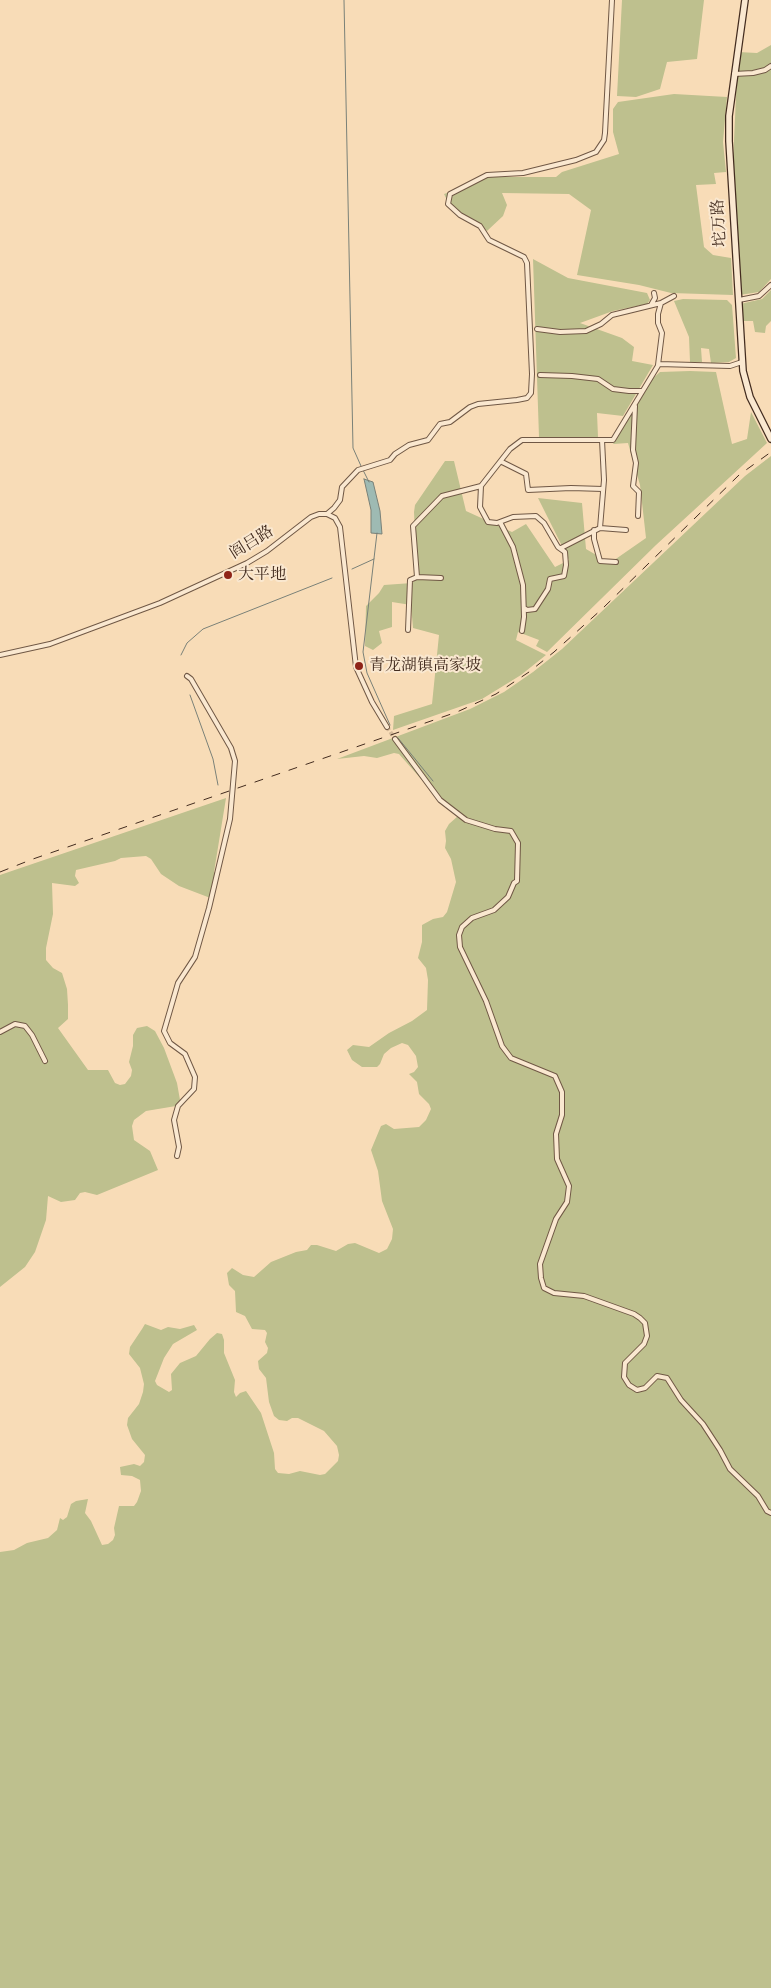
<!DOCTYPE html>
<html>
<head>
<meta charset="utf-8">
<style>
  body { margin:0 }
  canvas { display:block; background:#f8dcb7 }
</style>
</head>
<body>
<canvas width="771" height="1988"></canvas>
<script>
const c = document.querySelector('canvas').getContext('2d');
c.lineJoin = 'round';
function fill(path, color) { c.fillStyle = color; c.fill(path, 'evenodd'); }
const toPath = rows => new Path2D(rows.map(r => 'M' + r).join(''));
function trace(path, color, width, dash) { c.strokeStyle = color; c.lineWidth = width; c.lineCap = dash ? 'butt' : 'round'; c.setLineDash(dash || []); c.stroke(path); }
function drawText(font, color, halo, rows, align = 'center') {
  c.font = font + ' Cardo,"Noto Serif SC",serif'; c.lineWidth = 4; c.setLineDash([]); c.textBaseline = 'middle'; c.strokeStyle = halo; c.fillStyle = color; for (const [text, x, y, turn = 0] of rows) {
    c.save(); c.translate(x, y); c.rotate((+turn || 0) * Math.PI / 180); c.textAlign = isNaN(turn) ? turn : align; if (halo) c.strokeText(text, 0, 0); c.fillText(text, 0, 0); c.restore();
  }
}
fill(toPath([
  [622,0,704,0,697,59,667,62,660,89,636,97,617,96],
  [771,45,771,279,759,292,740,295,733,163,738,52,757,53],
  [674,94,727,97,723,142,726,172,714,173,716,184,696,185,704,247,713,255,731,258,733,295,671,293,639,285,577,275,591,210,569,194,502,193,507,205,503,216,487,231,481,225,462,214,447,200,444,194,464,187,481,177,556,177,562,172,619,154,613,132,613,109,618,102],
  [533,259,568,278,647,293,650,300,647,304,613,311,580,323,622,338,634,347,632,361,653,365,623,416,597,413,598,437,539,437],
  [771,290,771,321,766,326,765,333,755,332,753,321,741,321,740,304,762,299],
  [683,299,727,300,732,305,736,358,729,362,711,363,709,349,701,348,702,362,690,362,689,337,674,301],
  [690,371,716,372,732,444,747,439,751,412,767,443,656,545,547,652,536,646,539,640,518,632,516,640,546,655,521,675,482,699,393,730,394,716,432,704,439,635,413,628,411,605,392,602,392,627,379,631,382,643,373,650,365,646,366,606,379,593,384,585,412,583,417,579,414,512,415,505,445,461,454,461,466,511,512,532,526,524,555,567,569,560,538,498,582,503,586,549,610,563,646,538,640,485,628,443,613,444,650,381,660,372],
  [771,456,771,1988,0,1988,0,1552,14,1550,27,1543,48,1538,57,1530,60,1518,63,1520,67,1517,71,1504,76,1501,88,1499,85,1513,91,1521,102,1545,108,1544,113,1540,115,1535,114,1528,119,1506,134,1506,137,1502,141,1491,140,1480,132,1476,121,1475,120,1467,134,1464,140,1466,144,1462,145,1455,132,1439,127,1425,128,1418,139,1404,143,1392,144,1384,140,1368,129,1354,130,1347,142,1329,145,1324,161,1330,168,1327,180,1329,194,1325,197,1330,173,1344,164,1358,155,1381,157,1385,169,1392,172,1390,171,1374,180,1363,196,1356,210,1339,217,1333,222,1334,224,1340,224,1353,235,1380,234,1392,236,1397,240,1393,246,1391,261,1413,274,1453,275,1469,278,1473,289,1474,300,1471,320,1475,325,1474,338,1461,339,1455,337,1446,324,1431,298,1418,292,1418,287,1421,279,1420,274,1416,269,1402,266,1378,259,1369,258,1361,267,1353,268,1348,265,1342,267,1333,265,1330,252,1329,245,1316,236,1312,235,1291,229,1285,227,1273,232,1268,243,1275,254,1277,271,1262,296,1252,307,1250,311,1245,317,1245,336,1251,348,1244,355,1243,379,1253,387,1249,392,1239,393,1229,382,1201,378,1171,371,1150,381,1126,386,1124,394,1129,419,1127,426,1120,431,1109,429,1104,419,1094,417,1082,409,1074,414,1072,418,1067,416,1056,408,1045,402,1043,391,1048,384,1054,380,1064,377,1067,362,1067,352,1060,347,1050,353,1045,369,1047,389,1033,412,1021,427,1010,428,980,426,968,418,958,422,942,422,925,433,919,443,917,447,912,456,882,451,859,445,848,446,841,445,831,449,824,458,816,443,804,399,754,394,753,377,758,364,756,337,759,470,709,504,692,533,672,562,649,745,476],
  [226,798,214,872,218,874,213,899,179,886,161,874,151,859,146,856,121,858,115,861,76,870,75,876,79,883,75,886,52,883,53,914,46,948,46,960,53,968,62,973,67,989,68,1005,68,1019,58,1028,88,1070,108,1070,115,1083,120,1085,125,1084,131,1076,132,1070,129,1062,133,1046,133,1035,137,1028,147,1026,155,1031,164,1048,177,1083,180,1100,176,1106,146,1111,134,1120,132,1126,134,1140,150,1151,158,1170,97,1195,85,1192,80,1193,75,1200,61,1202,48,1196,46,1220,35,1252,25,1267,0,1287,0,875]
]), '#bec08e');
const water = toPath([
  [364,479,373,482,380,511,382,534,371,533,371,510,364,479]
]);
fill(water, '#9ebab3');
trace(water, '#7a8178', 1);
trace(toPath([
  [344,0,353,448,361,466],
  [363,470,369,482],
  [377,533,363,652,367,673,390,725],
  [352,569,374,559],
  [181,655,187,643,203,629,332,578],
  [190,695,213,759,218,785],
  [398,738,433,781]
]), '#7a8178', 1);
trace(toPath([
  [387,727,395,739]
]), '#d4b999', 4, [4, 2]);
const street = toPath([
  [734,74,753,73,765,70,771,66],
  [739,300,759,296,771,285],
  [651,305,655,298,654,293],
  [537,329,560,332,586,331,601,324,612,315,661,303,674,296],
  [658,365,662,333,658,323,658,314,661,303],
  [540,375,572,376,598,379,613,389,629,391,642,391],
  [635,406,633,450,636,463,633,486,639,492,638,516],
  [502,462,526,474,528,490,571,488,603,489],
  [481,486,480,507,488,522,497,523,513,517,536,516,544,523,558,547,565,552,566,565,564,576,550,579,548,589,535,609,527,610,524,608],
  [327,514,334,508,340,500,342,487,358,470,390,460,395,454,409,445,428,440,440,424,450,422,470,407,478,404,517,400,527,398,531,393,532,374,527,263,524,257,489,240,480,226,460,215,448,204,450,194,487,175,523,173,576,160,596,152,604,140,605,133,612,0],
  [500,522,513,547,523,585,524,617,522,631],
  [600,528,604,480,602,440],
  [594,530,594,539,600,561,616,562],
  [561,548,600,528,626,530],
  [417,577,413,526,442,496,481,486,510,449,522,440,613,440,659,364,730,366,742,362],
  [408,630,410,580,417,577,441,578],
  [0,655,50,644,160,603,247,563,267,551,311,517,319,514,327,514,335,518,340,527,356,667,372,702,387,727],
  [395,739,440,800,466,820,495,829,511,831,518,843,517,881,514,883,508,897,494,910,472,918,462,927,459,935,460,947,486,1001,502,1046,511,1058,555,1076,562,1092,562,1115,556,1134,557,1159,569,1186,567,1202,556,1219,540,1264,541,1278,544,1288,554,1293,584,1296,634,1314,640,1318,645,1323,647,1336,644,1344,625,1363,624,1377,629,1385,637,1390,645,1388,657,1376,667,1378,681,1400,703,1424,720,1450,730,1469,758,1496,767,1511,771,1513],
  [0,1032,15,1024,25,1026,32,1035,45,1061],
  [177,1156,179,1147,174,1120,178,1106,194,1089,195,1077,185,1054,170,1043,164,1031,178,983,195,957,209,908,230,819,235,761,231,748,191,679,187,676]
]);
const secondary = toPath([
  [745,0,729,116,729,141,743,371,750,397,771,439]
]);
trace(street, '#705845', 6);
trace(secondary, '#432c1f', 8);
trace(street, '#fae8d0', 4);
trace(secondary, '#fae8d0', 5.5);
trace(toPath([
  [0,872,33,859,457,712,496,694,529,672,554,652,602,609,739,475,771,452]
]), '#432c1f', 1, [9, 9]);
for (const [x, y, r, color] of [
  [228,575,5,"#8f2418"],
  [359,666,5,"#8f2418"]
]) { const dot = new Path2D(); dot.arc(x, y, r, 0, 2 * Math.PI); c.fillStyle = color; c.fill(dot); trace(dot, '#fae8d0', 2); }
drawText('16px', '#432c1f', '#fae8d0', [
  ["坨万路",720,223,-94],
  ["阎吕路",252,543,-32]
]);
drawText('16px', '#432c1f', '#fae8d0', [
  ["大平地",238,575],
  ["青龙湖镇高家坡",369,666]
], 'left');
</script>
</body>
</html>
